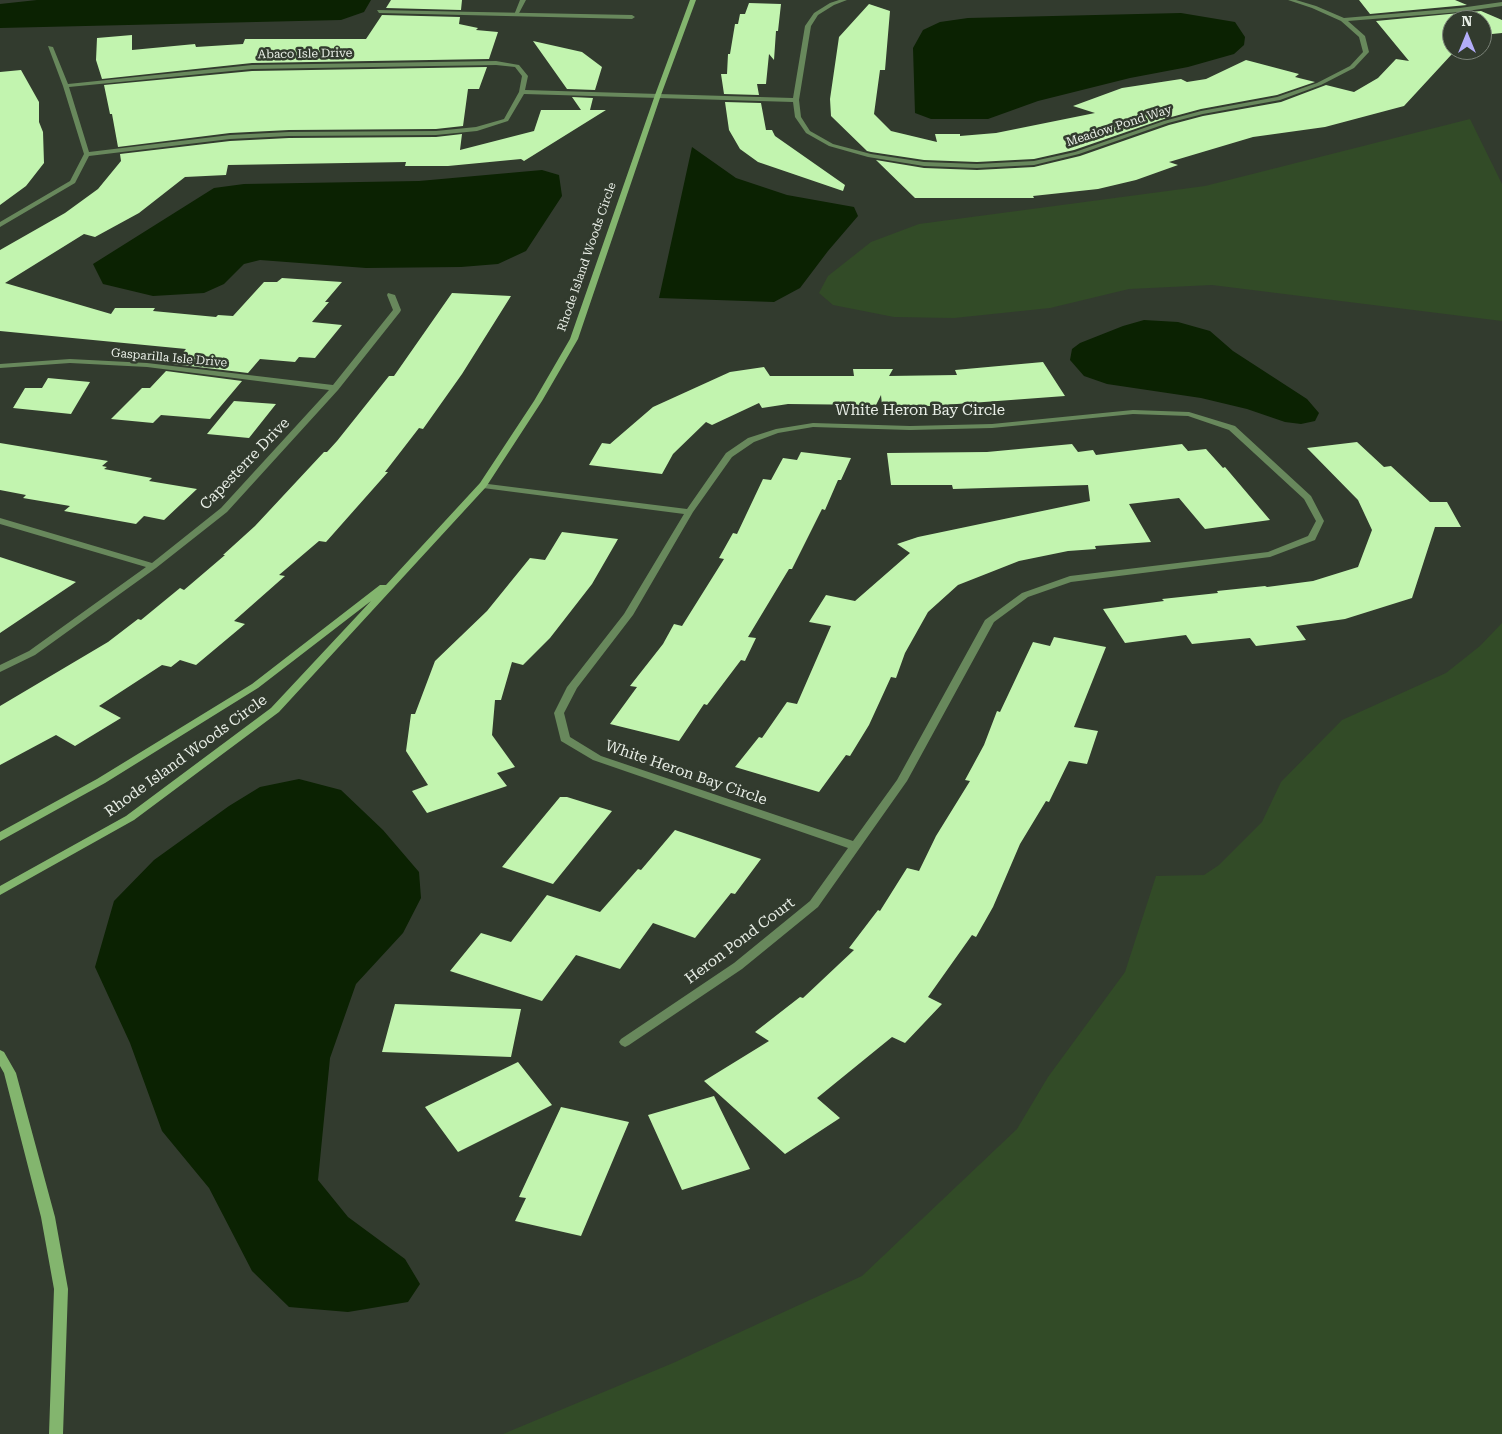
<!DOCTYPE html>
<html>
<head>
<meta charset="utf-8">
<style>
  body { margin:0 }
  #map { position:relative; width:1502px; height:1434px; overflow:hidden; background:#323b2e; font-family:"Roboto Serif",serif }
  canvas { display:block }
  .north { position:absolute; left:1442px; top:10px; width:50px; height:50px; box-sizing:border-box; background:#323b2e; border:1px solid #7b8378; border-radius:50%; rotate:0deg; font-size:14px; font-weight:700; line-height:20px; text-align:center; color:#e8eee6 }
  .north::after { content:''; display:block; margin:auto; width:18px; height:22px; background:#b3adf9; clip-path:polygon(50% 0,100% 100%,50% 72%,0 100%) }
</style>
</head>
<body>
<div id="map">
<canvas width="1502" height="1434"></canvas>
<div class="north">N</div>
</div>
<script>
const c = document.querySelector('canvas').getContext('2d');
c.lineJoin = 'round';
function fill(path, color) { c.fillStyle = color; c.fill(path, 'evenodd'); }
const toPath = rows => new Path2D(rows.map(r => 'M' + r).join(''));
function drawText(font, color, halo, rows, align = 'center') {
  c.font = font + ' "Roboto Serif",serif'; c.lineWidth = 5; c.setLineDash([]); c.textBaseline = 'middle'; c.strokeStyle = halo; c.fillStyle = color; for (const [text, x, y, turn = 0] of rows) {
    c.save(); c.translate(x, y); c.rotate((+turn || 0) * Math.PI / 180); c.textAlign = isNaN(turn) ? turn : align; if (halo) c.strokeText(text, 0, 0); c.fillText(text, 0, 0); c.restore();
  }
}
fill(toPath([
  [1470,119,1502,184,1502,321,1212,285,1129,289,1050,308,954,318,894,317,833,305,819,293,828,276,871,242,919,224,1205,186],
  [1502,623,1502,1434,503,1434,673,1363,862,1276,1017,1129,1048,1077,1125,972,1156,876,1204,875,1219,865,1262,822,1281,782,1342,720,1446,673,1480,646]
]), '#324b27');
fill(toPath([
  [37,0,371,0,364,12,341,20,0,28,0,4],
  [1181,13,1235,22,1245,37,1244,45,1234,54,1188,67,1130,78,1038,101,988,119,931,119,915,113,913,48,923,30,940,22,968,18],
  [692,147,736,178,787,195,854,207,858,216,828,251,800,288,774,302,659,298],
  [542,170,559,175,562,196,526,251,498,264,461,267,366,268,260,260,244,264,224,284,204,293,153,296,103,284,93,264,214,188,244,184,419,181],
  [1144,320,1178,322,1210,331,1233,351,1307,399,1319,413,1315,421,1301,424,1285,422,1247,409,1201,398,1107,384,1084,376,1070,360,1072,349,1080,343,1123,326],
  [299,779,341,790,383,830,419,872,421,898,403,933,356,984,330,1058,318,1180,348,1217,405,1259,420,1284,408,1302,348,1312,289,1307,252,1271,209,1188,162,1131,130,1043,95,967,114,901,154,860,229,806,260,787]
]), '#0b2202');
fill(toPath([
  [391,0,462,0,461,10,386,8],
  [1359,0,1455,0,1467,5,1370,14],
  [749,3,781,4,778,31,776,31,774,60,769,54,766,84,757,84,759,95,724,94,721,74,727,74,728,54,730,54,735,24,738,24,740,14,745,14],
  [869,4,890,11,885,70,880,70,874,114,891,131,937,142,935,134,960,134,960,136,996,133,1095,113,1073,106,1122,88,1181,79,1187,82,1206,79,1246,60,1299,74,1295,77,1315,82,1277,95,1201,109,1164,119,1074,150,1034,159,977,162,924,160,871,152,867,151,831,116,830,99,839,37],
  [1481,11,1502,20,1502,33,1482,35,1482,20,1452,20,1452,54,1404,106,1325,127,1253,137,1169,162,1178,165,1136,180,1098,189,1033,196,1034,198,915,198,876,160,924,168,977,170,1034,167,1080,156,1169,125,1203,116,1281,102,1326,85,1354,92,1378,78,1396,59,1409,61,1376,21],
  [382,15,460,17,459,24,478,28,476,30,498,32,489,59,252,63,102,79,96,60,97,38,132,35,132,50,195,44,196,47,243,44,245,39,366,39],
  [533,41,582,52,602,67,595,90,567,89],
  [487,67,479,89,468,89,463,126,436,129,289,130,230,133,118,147,112,114,110,114,104,85,252,71],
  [21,70,39,102,39,122,43,132,44,163,26,186,0,205,0,72],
  [572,97,593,98,590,110,606,110,524,161,521,159,448,166,405,166,406,162,228,165,226,175,185,177,139,213,95,237,84,234,5,283,111,314,115,308,155,308,153,311,216,317,218,315,233,316,264,282,277,282,282,278,342,282,325,302,329,302,312,322,342,325,315,358,299,357,295,362,260,359,248,373,173,364,186,349,0,331,0,250,65,213,98,189,121,161,120,154,230,141,289,138,436,137,462,134,460,150,534,131,541,110,581,110],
  [725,102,761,103,766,130,772,130,775,136,845,185,843,191,758,162,740,149,729,130],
  [452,293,511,296,462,374,423,429,419,428,385,472,388,472,326,542,319,541,279,575,285,576,234,621,245,624,196,665,180,660,171,667,162,665,99,706,121,718,75,746,56,735,0,765,0,706,108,642,138,619,141,620,180,588,184,590,225,555,223,555,255,526,324,452,327,452,337,441,389,376,394,376],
  [1043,362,1065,396,930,406,882,405,881,395,876,405,788,404,762,408,759,403,712,425,706,422,673,454,662,474,589,465,602,443,610,444,653,407,730,372,764,367,770,376,854,376,853,369,893,369,889,376,957,375,955,370],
  [166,371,242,381,210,419,161,415,153,423,111,419,142,388,150,388],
  [48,378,90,382,71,414,13,408,25,388,42,388],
  [234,401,276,404,249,438,207,434],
  [1357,442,1384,467,1391,466,1430,502,1447,502,1461,527,1435,527,1412,598,1345,619,1296,626,1306,640,1256,646,1250,638,1192,644,1186,635,1125,643,1103,609,1164,601,1162,599,1218,593,1217,591,1265,586,1267,587,1313,581,1358,567,1372,530,1358,500,1307,448],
  [0,443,108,461,102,466,107,467,104,469,152,478,149,481,197,489,164,520,144,516,136,524,64,511,70,506,23,498,26,495,0,490],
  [1072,444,1078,452,1093,450,1096,455,1182,444,1188,451,1206,449,1223,468,1225,467,1270,520,1205,529,1179,498,1129,504,1151,542,1095,546,1096,549,1068,551,1019,561,958,585,928,612,905,653,896,678,891,677,869,725,850,756,846,755,819,792,735,767,759,737,762,738,787,702,797,704,831,626,809,622,826,595,855,601,910,553,897,544,918,537,1090,501,1088,485,953,489,952,485,891,485,887,453,987,452],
  [801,452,851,458,841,480,838,480,825,510,822,509,792,569,789,569,748,637,756,638,745,661,741,660,707,705,704,704,679,741,610,724,637,687,630,686,663,644,674,624,682,626,724,559,719,558,733,533,737,534,763,479,771,480,783,458,797,460],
  [562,532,618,539,592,584,550,638,523,665,512,662,501,700,495,700,492,735,515,767,497,773,507,786,427,813,412,791,428,785,406,751,411,714,415,714,435,661,487,611,530,558,545,560],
  [0,557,76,582,0,633],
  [1054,637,1106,647,1074,727,1098,731,1087,764,1069,761,1049,802,1046,801,1020,844,993,907,976,937,972,935,928,997,942,1004,905,1043,892,1037,817,1098,840,1118,785,1154,704,1081,769,1041,755,1032,800,997,803,998,854,950,849,948,878,910,880,911,907,868,919,871,936,836,970,781,965,780,984,745,997,711,1000,712,1033,642,1050,646],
  [560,797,567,797,612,811,553,884,502,867],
  [675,830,761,859,735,894,731,893,695,938,653,923,620,969,576,955,542,1001,450,971,481,933,511,942,547,895,600,912,638,869,641,870],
  [395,1004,521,1009,511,1057,382,1052],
  [518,1062,552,1105,458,1152,425,1107],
  [714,1096,750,1169,682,1190,648,1115],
  [561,1107,629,1122,581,1236,515,1221,526,1198,519,1197]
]), '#c2f4af');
fill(toPath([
  [377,10,632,15,635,17,632,19,379,13,377,10]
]), '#68885c');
fill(toPath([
  [520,0,526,0,518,15,514,15,520,0],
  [839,0,847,0,834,5,818,15,811,26,799,100,801,117,810,131,833,144,871,154,924,162,977,164,1034,161,1075,152,1164,121,1201,111,1277,97,1317,83,1350,66,1363,52,1359,37,1341,21,1312,8,1288,0,1296,0,1316,6,1344,18,1460,8,1502,2,1502,6,1460,12,1348,21,1365,36,1369,52,1354,68,1321,85,1280,100,1203,114,1168,123,1079,154,1034,165,977,168,924,166,868,157,829,146,806,133,795,117,793,102,524,94,508,121,477,131,436,135,289,136,230,139,89,156,75,183,0,227,0,222,70,181,84,154,63,86,48,46,53,47,68,84,252,65,496,61,519,65,528,76,525,90,793,98,805,26,814,13,830,3,839,0],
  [496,65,515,67,522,76,519,92,504,119,476,127,436,131,289,132,230,135,89,152,69,87,252,69,496,65],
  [388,293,395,295,401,310,400,312,338,390,227,512,156,568,35,655,0,672,0,665,29,651,146,567,0,524,0,518,152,563,221,508,329,390,147,367,70,363,0,368,0,364,70,359,147,363,333,385,393,310,387,295,388,293],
  [1133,410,1189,412,1235,426,1311,496,1324,521,1315,540,1270,557,1071,582,1028,597,994,622,907,781,818,907,742,969,629,1045,625,1047,621,1045,619,1042,621,1039,734,963,810,901,848,848,593,760,561,741,554,713,567,687,624,614,684,514,483,488,480,487,480,483,687,509,726,453,748,438,776,429,813,423,910,426,992,424,1133,410],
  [1133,414,1188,416,1229,430,1304,499,1316,521,1308,536,1268,552,1070,576,1022,593,985,620,897,780,853,841,601,756,570,737,564,713,577,688,633,615,693,512,732,457,754,442,778,433,813,427,910,430,992,428,1133,414]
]), '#68885c');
fill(toPath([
  [690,0,696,0,661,95,578,339,542,401,486,487,279,712,134,820,0,895,0,886,126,816,271,708,371,601,258,688,105,783,0,841,0,832,97,779,252,684,380,585,386,585,480,483,534,401,570,339,655,95,690,0],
  [0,1050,4,1052,16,1073,55,1217,68,1289,63,1434,49,1434,54,1289,41,1217,4,1073,0,1066,0,1050]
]), '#83b56e');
drawText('12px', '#e8eee6', '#323b2e', [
  ["Abaco Isle Drive",305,54,-1],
  ["Meadow Pond Way",1119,126,-18],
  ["Rhode Island Woods Circle",587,257,-71],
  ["Gasparilla Isle Drive",169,358,5]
]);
drawText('15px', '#e8eee6', '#323b2e', [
  ["White Heron Bay Circle",920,411],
  ["Capesterre Drive",245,464,-46],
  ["Rhode Island Woods Circle",186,756,-36],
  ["White Heron Bay Circle",686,773,19],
  ["Heron Pond Court",740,941,-37]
]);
</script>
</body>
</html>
